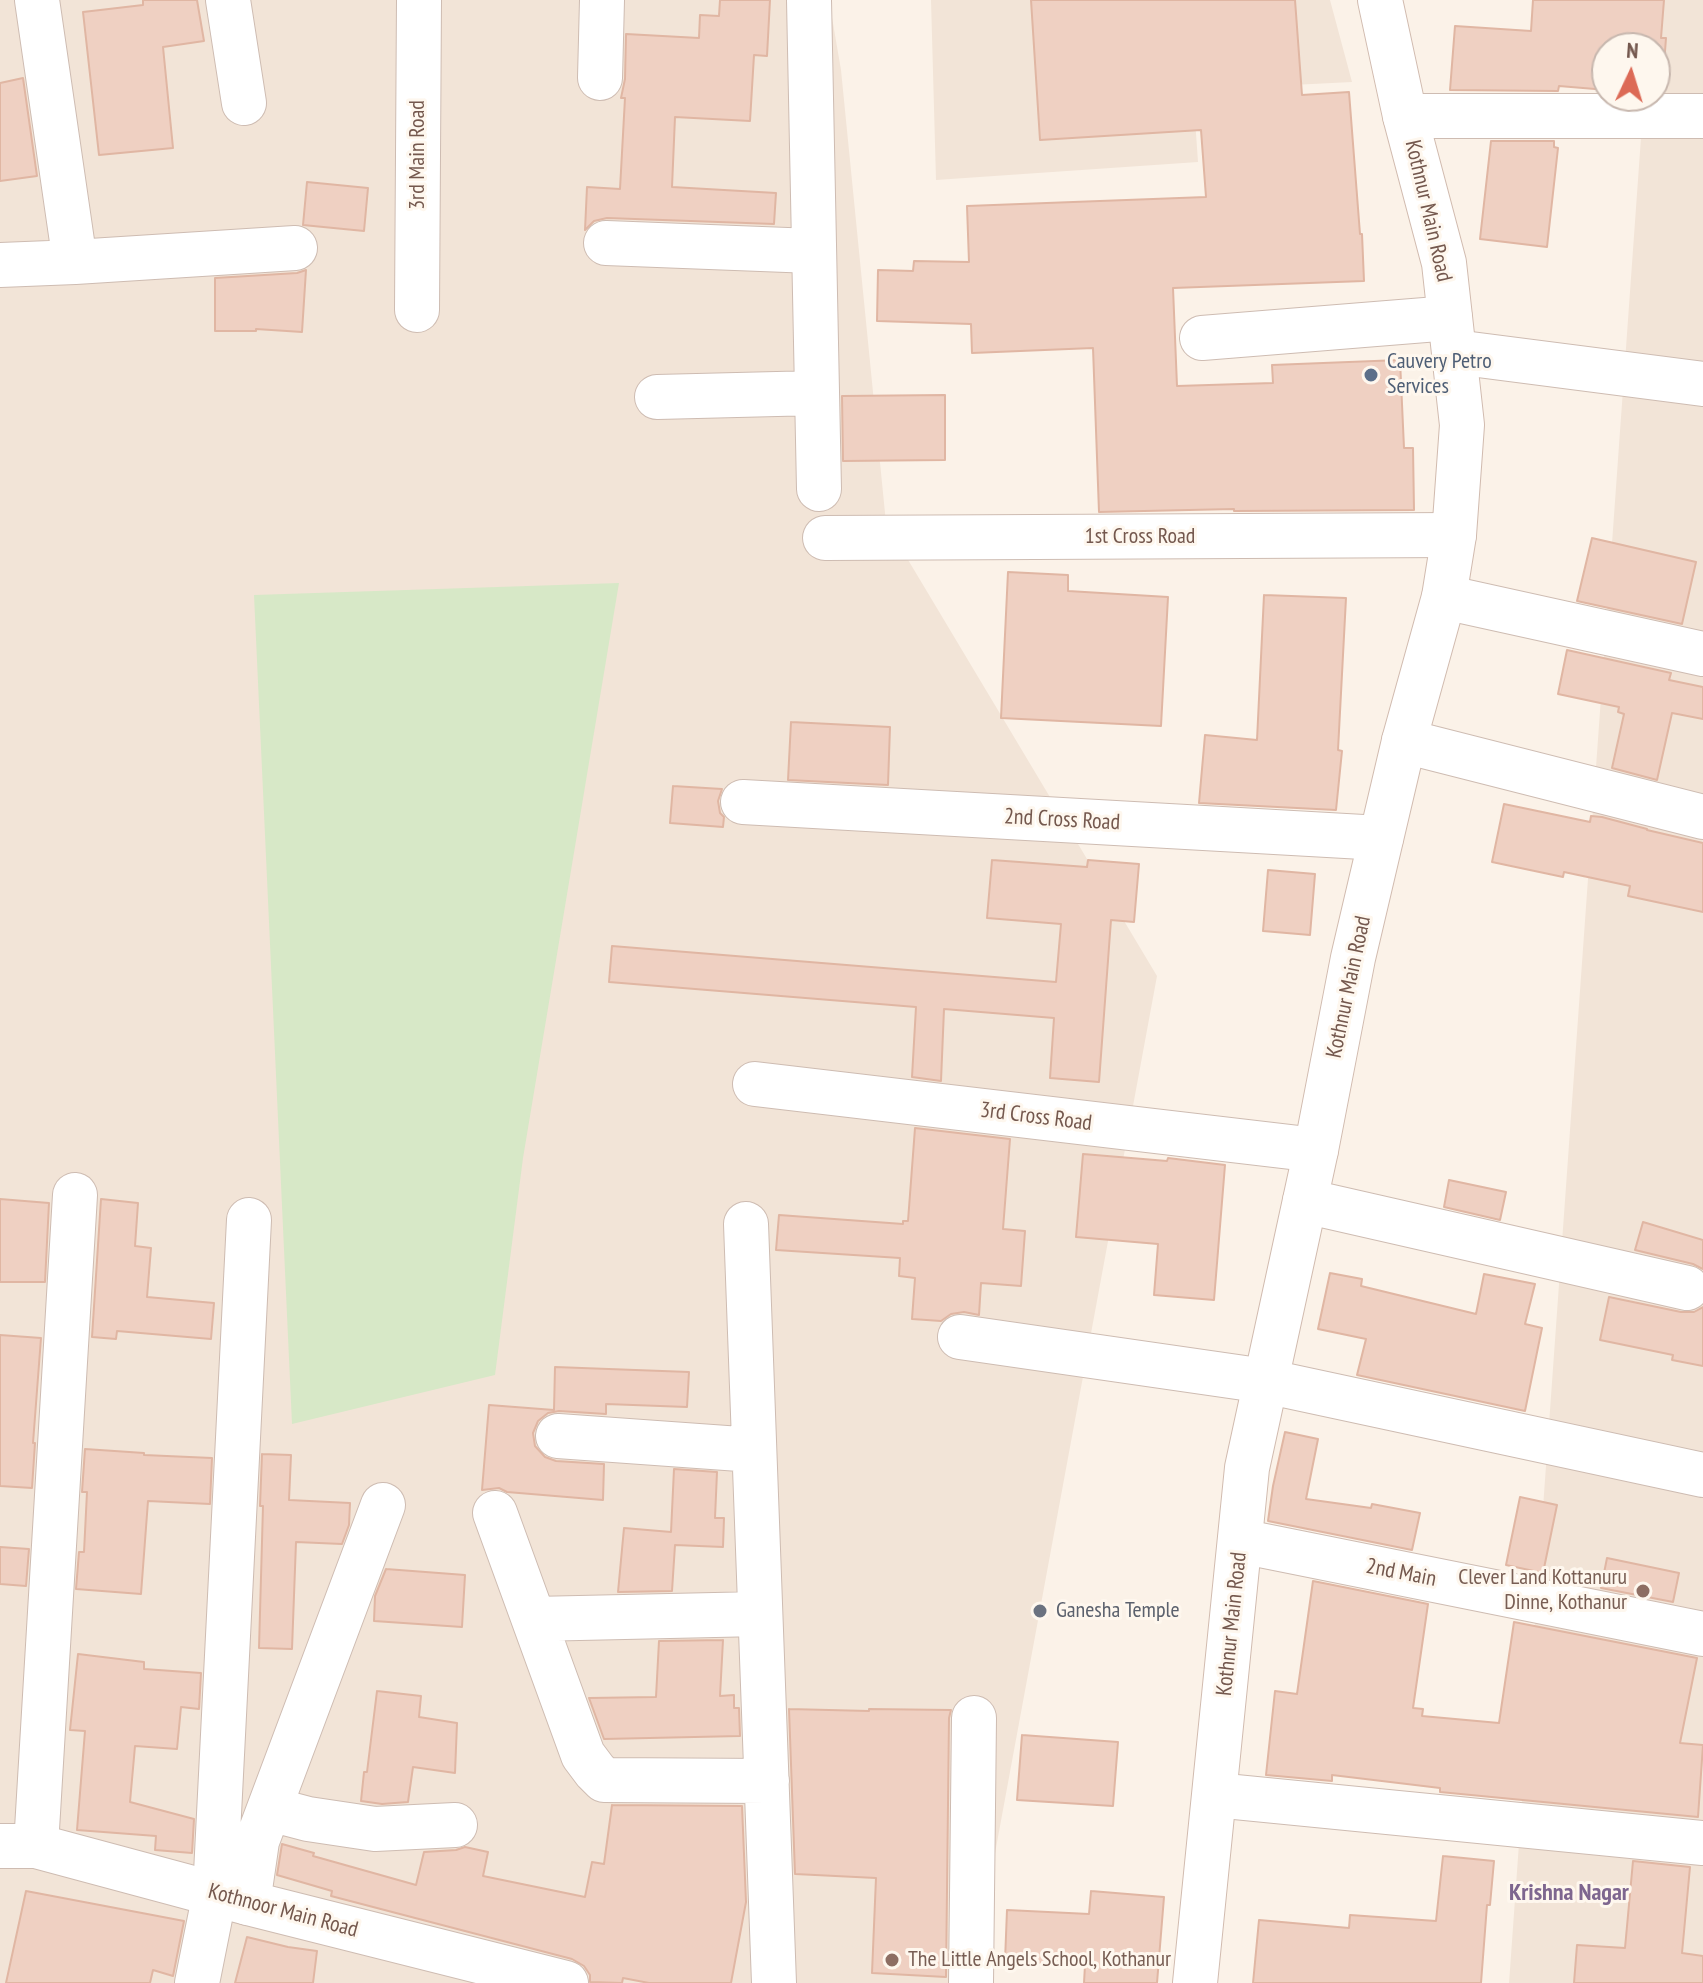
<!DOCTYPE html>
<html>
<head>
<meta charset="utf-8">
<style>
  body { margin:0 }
  #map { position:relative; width:1703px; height:1983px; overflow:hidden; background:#fbf2e8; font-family:"PT Sans Narrow",sans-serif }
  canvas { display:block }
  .north { position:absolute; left:1591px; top:32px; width:80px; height:80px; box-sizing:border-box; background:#fef7ee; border:2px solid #c7b7ae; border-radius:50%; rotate:4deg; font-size:22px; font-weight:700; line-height:32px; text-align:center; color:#74584e }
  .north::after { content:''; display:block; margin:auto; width:28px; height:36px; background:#dc6a56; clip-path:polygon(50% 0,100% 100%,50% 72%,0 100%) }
</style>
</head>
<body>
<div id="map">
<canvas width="1703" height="1983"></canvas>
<div class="north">N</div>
</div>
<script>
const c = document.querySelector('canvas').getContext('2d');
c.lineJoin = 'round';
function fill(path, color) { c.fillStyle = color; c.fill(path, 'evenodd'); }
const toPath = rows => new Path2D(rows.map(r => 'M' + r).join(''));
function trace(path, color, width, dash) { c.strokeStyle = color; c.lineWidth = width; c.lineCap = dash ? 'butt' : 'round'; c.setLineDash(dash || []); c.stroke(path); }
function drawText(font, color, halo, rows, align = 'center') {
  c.font = font + ' "PT Sans Narrow",sans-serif'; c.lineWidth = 6; c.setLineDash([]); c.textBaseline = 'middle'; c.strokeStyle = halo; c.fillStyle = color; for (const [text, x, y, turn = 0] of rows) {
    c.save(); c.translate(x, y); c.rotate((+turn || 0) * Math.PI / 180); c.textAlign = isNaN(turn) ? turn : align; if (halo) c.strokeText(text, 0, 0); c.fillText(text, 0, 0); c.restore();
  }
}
fill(toPath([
  [0,0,829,0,841,70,886,523,1157,976,971,1983,0,1983],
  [931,0,1330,0,1352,82,1193,90,1198,162,936,180],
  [1651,0,1703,0,1703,1983,1509,1983,1644,96,1655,96,1655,48]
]), '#f2e4d7');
fill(toPath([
  [619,583,523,1158,495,1375,292,1424,254,595]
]), '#d7e8c7');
const building = toPath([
  [143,0,197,0,204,41,163,47,173,148,99,155,83,12,143,5,143,0],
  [720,0,770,0,767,56,754,55,750,121,675,117,672,187,776,193,774,224,607,218,594,221,585,230,587,187,620,189,625,98,621,98,625,79,626,34,699,38,700,15,719,16,720,0],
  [1031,0,1295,0,1302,95,1349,92,1360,234,1362,234,1364,281,1173,288,1177,386,1273,383,1272,365,1400,360,1404,448,1413,448,1414,510,1234,511,1234,509,1099,512,1093,348,972,353,971,324,877,321,878,270,913,271,914,261,969,262,967,206,1206,197,1201,130,1040,140,1031,0],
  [1533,0,1664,0,1661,38,1666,38,1662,91,1655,91,1655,48,1607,48,1607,90,1559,86,1558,91,1450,90,1455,26,1531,31,1533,0],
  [23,78,37,176,0,181,0,83,23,78],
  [1491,141,1554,141,1554,147,1558,148,1547,247,1480,239,1491,141],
  [307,182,368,188,364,231,303,225,307,182],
  [306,270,302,332,256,329,256,331,215,331,215,278,297,273,306,270],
  [945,395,945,460,843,461,842,396,945,395],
  [1592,538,1696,562,1682,624,1577,601,1592,538],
  [1008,572,1068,575,1068,591,1168,597,1161,726,1001,718,1008,572],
  [1264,595,1346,598,1338,750,1342,751,1336,810,1199,803,1205,735,1257,740,1264,595],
  [1567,650,1671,673,1669,680,1703,687,1703,719,1672,713,1657,780,1612,768,1624,714,1618,712,1619,707,1558,694,1567,650],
  [791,722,890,727,888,785,788,780,791,722],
  [673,786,722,789,718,801,720,813,724,817,723,827,670,823,673,786],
  [1504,804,1590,822,1591,816,1602,817,1647,829,1647,830,1703,843,1703,912,1628,896,1630,886,1564,872,1563,877,1492,862,1504,804],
  [992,860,1087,867,1088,860,1139,864,1134,922,1111,920,1099,1082,1050,1078,1054,1018,944,1009,941,1081,912,1077,916,1007,609,982,612,946,1056,982,1061,924,987,918,992,860],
  [1268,870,1315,874,1310,935,1263,931,1268,870],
  [915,1128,1010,1139,1003,1229,1025,1231,1021,1286,981,1283,979,1315,964,1312,951,1314,941,1321,912,1319,915,1278,899,1276,900,1258,776,1250,779,1215,903,1224,903,1221,908,1221,915,1128],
  [1083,1154,1167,1161,1168,1158,1225,1165,1214,1300,1154,1295,1158,1244,1076,1237,1083,1154],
  [1449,1180,1506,1192,1500,1220,1444,1207,1449,1180],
  [0,1199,49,1203,45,1282,0,1282,0,1199],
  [101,1199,138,1203,135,1246,151,1248,147,1297,214,1303,211,1339,117,1331,116,1339,92,1337,101,1199],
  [1643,1222,1703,1240,1703,1269,1693,1264,1635,1250,1643,1222],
  [1330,1273,1362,1279,1361,1286,1476,1314,1484,1274,1535,1284,1525,1324,1542,1328,1525,1411,1357,1375,1366,1339,1318,1329,1330,1273],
  [1609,1297,1681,1312,1694,1312,1703,1307,1703,1366,1672,1360,1673,1355,1600,1340,1609,1297],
  [0,1335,41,1338,33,1443,35,1443,32,1488,0,1486,0,1335],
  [555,1367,689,1372,687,1407,606,1404,606,1414,559,1411,548,1413,538,1421,533,1433,535,1446,545,1457,556,1461,604,1464,603,1500,507,1492,499,1488,482,1490,489,1405,554,1410,555,1367],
  [1285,1432,1318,1439,1306,1499,1371,1508,1372,1504,1420,1513,1412,1550,1268,1521,1273,1486,1285,1432],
  [85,1449,144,1453,144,1455,212,1458,210,1504,148,1501,141,1594,76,1589,79,1552,84,1552,87,1492,82,1492,85,1449],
  [262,1454,291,1455,289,1500,350,1503,349,1525,342,1544,296,1542,292,1649,259,1648,263,1506,260,1506,262,1454],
  [674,1469,717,1472,715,1518,724,1518,723,1547,675,1545,672,1591,618,1592,624,1528,671,1532,674,1469],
  [1520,1497,1557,1505,1543,1573,1506,1565,1520,1497],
  [0,1547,29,1549,26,1586,0,1584,0,1547],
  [1607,1558,1679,1573,1673,1602,1601,1588,1607,1558],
  [386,1569,465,1575,462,1627,374,1621,375,1596,386,1569],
  [1313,1581,1428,1604,1413,1708,1423,1709,1422,1716,1499,1723,1514,1622,1697,1658,1680,1743,1703,1745,1698,1817,1440,1792,1440,1788,1332,1775,1332,1781,1266,1775,1275,1691,1297,1694,1313,1581],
  [723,1640,720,1696,734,1695,734,1708,739,1708,740,1736,604,1739,589,1698,656,1697,659,1641,723,1640],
  [78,1654,144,1662,144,1669,201,1673,199,1709,181,1707,177,1749,135,1746,130,1802,194,1819,192,1853,155,1850,156,1836,77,1830,85,1731,70,1730,78,1654],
  [377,1691,421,1696,419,1717,457,1723,455,1773,413,1767,408,1802,382,1804,361,1801,364,1772,367,1772,377,1691],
  [789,1709,869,1711,869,1709,951,1710,949,1718,946,1977,872,1973,876,1878,795,1874,789,1709],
  [1022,1735,1118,1742,1113,1806,1017,1800,1022,1735],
  [612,1805,742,1806,746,1902,731,1983,649,1983,623,1978,622,1983,590,1982,590,1975,584,1966,572,1959,331,1896,332,1891,277,1875,282,1844,314,1853,313,1856,416,1885,424,1852,456,1850,465,1847,488,1852,483,1876,585,1897,592,1862,604,1864,612,1805],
  [1443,1856,1494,1861,1490,1905,1487,1905,1481,1983,1253,1983,1259,1920,1349,1928,1350,1915,1436,1921,1443,1856],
  [1633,1861,1690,1867,1682,1953,1703,1956,1703,1983,1574,1983,1577,1945,1625,1948,1633,1861],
  [26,1891,184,1921,173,1976,153,1970,150,1983,6,1983,26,1891],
  [1091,1891,1164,1897,1157,1983,1084,1983,1085,1965,1005,1961,1007,1910,1089,1914,1091,1891],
  [247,1937,288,1947,317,1951,313,1983,235,1983,247,1937]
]);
fill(building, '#efd0c2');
trace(building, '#e0b6a3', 2);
const minor = toPath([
  [37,0,75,262],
  [228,0,244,103],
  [809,0,819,489],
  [600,78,602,0],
  [1405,116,1703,116],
  [606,243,813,251],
  [0,265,75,262,295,248],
  [417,310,419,0],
  [1202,338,1450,318],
  [1455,352,1703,384],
  [657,397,817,393],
  [825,538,1454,535],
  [1444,597,1703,654],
  [1404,741,1703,817],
  [743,802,1381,838],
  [755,1084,1316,1150],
  [1305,1201,1687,1288],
  [746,1224,774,1983],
  [960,1337,1265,1381,1703,1475],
  [558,1436,754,1450],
  [495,1513,583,1755,595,1771,604,1780,767,1781],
  [1240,1541,1703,1634],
  [534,1619,760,1614],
  [1215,1795,1703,1843],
  [270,1809,308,1819,375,1829,455,1825],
  [36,1846,75,1195],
  [248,1903,257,1841,383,1505],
  [197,1983,215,1893,249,1220],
  [971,1983,974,1718]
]);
const tertiary = toPath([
  [0,1846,36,1846,248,1903,566,1983]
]);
const secondary = toPath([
  [1195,1983,1247,1468,1316,1150,1353,958,1404,741,1444,597,1454,535,1462,425,1444,263,1405,116,1380,0]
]);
trace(minor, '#cebcb2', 46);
trace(tertiary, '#cebcb2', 46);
trace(secondary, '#d1bbaf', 46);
trace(minor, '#fff', 44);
trace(tertiary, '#fff', 44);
trace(secondary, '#fff', 44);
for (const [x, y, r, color] of [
  [1371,375,8,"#5c6f8a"],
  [1643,1591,8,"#8d6e63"],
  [1040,1611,8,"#6b7280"],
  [892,1960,8,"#8d6e63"]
]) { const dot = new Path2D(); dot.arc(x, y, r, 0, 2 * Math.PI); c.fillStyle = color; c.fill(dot); trace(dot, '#fef7ee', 3); }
drawText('22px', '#74584e', '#fef7ee', [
  ["3rd Main Road",418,155,-90],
  ["Kothnur Main Road",1428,211,77],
  ["1st Cross Road",1140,537],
  ["2nd Cross Road",1062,820,3],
  ["Kothnur Main Road",1349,987,-78],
  ["3rd Cross Road",1036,1117,7],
  ["2nd Main",1401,1573,11],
  ["Kothnur Main Road",1232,1624,-84],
  ["Kothnoor Main Road",283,1911,15]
]);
drawText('22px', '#4e5e75', '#fef7ee', [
  ["Cauvery Petro",1387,362],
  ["Services",1387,387]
], 'left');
drawText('22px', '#785e54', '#fef7ee', [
  ["Clever Land Kottanuru",1627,1578],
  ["Dinne, Kothanur",1627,1603],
  ["The Little Angels School, Kothanur",908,1960,"left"]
], 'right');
drawText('22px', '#5b616d', '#fef7ee', [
  ["Ganesha Temple",1056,1611]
], 'left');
drawText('bold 24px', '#7e668f', '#fef7ee', [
  ["Krishna Nagar",1569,1893]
]);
</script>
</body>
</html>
